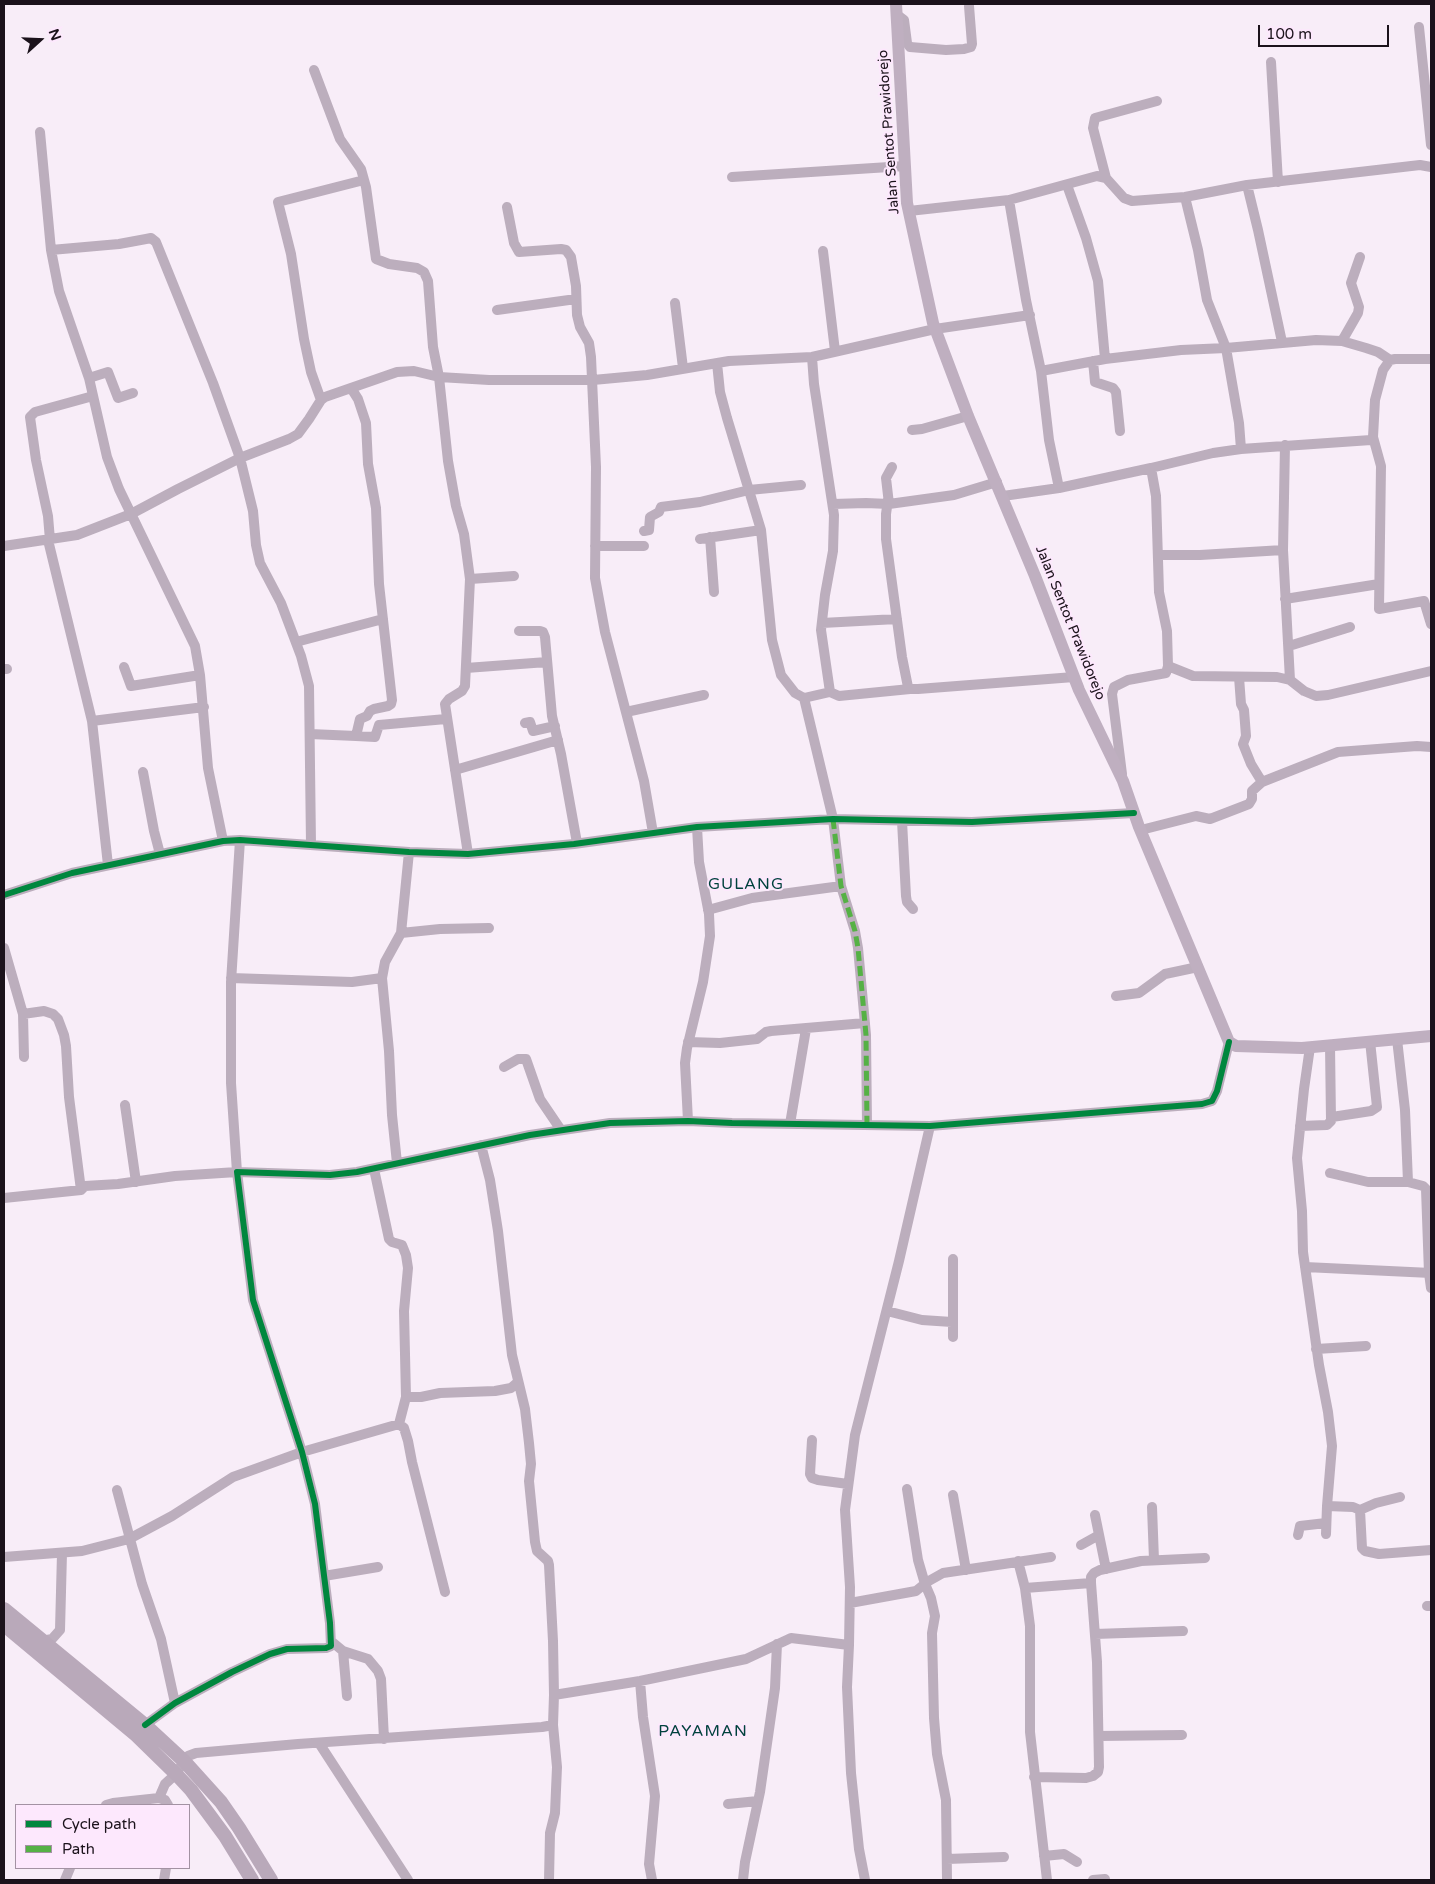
<!DOCTYPE html>
<html>
<head>
<meta charset="utf-8">
<style>
  body { margin:0 }
  #map { position:relative; width:1435px; height:1884px; overflow:hidden; background:#f8edf8; font-family:"Varela Round",sans-serif }
  canvas { display:block }
  .frame { position:absolute; inset:0; border:5px solid #1b121b; pointer-events:none }
  .legend { position:absolute; left:15px; top:1804px; width:175px; height:65px; box-sizing:border-box; background:#fde8fd; border:1px solid #a392a3; margin:0; padding:6px 9px; list-style:none; font-size:15px; color:#1b121b }
  .legend li { display:flex; align-items:center; gap:10px; height:25px }
  .legend b { width:25px; border:1px solid #a392a3 }
  .north { position:absolute; left:15px; top:15px; width:50px; height:50px; -webkit-text-stroke:4px #fde8fd; paint-order:stroke; rotate:70deg; font-size:14px; font-weight:700; line-height:20px; text-align:center; color:#1b121b }
  .north::after { content:''; display:block; margin:auto; width:18px; height:22px; background:#1b121b; clip-path:polygon(50% 0,100% 100%,50% 72%,0 100%) }
  .scale { position:absolute; left:1258px; top:25px; width:131px; height:22px; box-sizing:border-box; border:2px solid #1b121b; border-top:0; padding-left:6px; font-size:15px; line-height:18px; white-space:nowrap; color:#1b121b; -webkit-text-stroke:4px #fde8fd; paint-order:stroke }
</style>
</head>
<body>
<div id="map">
<canvas width="1435" height="1884"></canvas>
<div class="frame"></div>
<ul class="legend">
<li><b style="height:6px;background:#00873e"></b>Cycle path</li>
<li><b style="height:6px;background:#55b145"></b>Path</li>
</ul>
<div class="north">N</div>
<div class="scale">100 m</div>
</div>
<script>
const c = document.querySelector('canvas').getContext('2d');
c.lineJoin = 'round';
const toPath = rows => new Path2D(rows.map(r => 'M' + r).join(''));
function trace(path, color, width, dash) { c.strokeStyle = color; c.lineWidth = width; c.lineCap = dash ? 'butt' : 'round'; c.setLineDash(dash || []); c.stroke(path); }
function drawText(font, color, halo, rows, align = 'center') {
  c.font = font + ' "Varela Round",sans-serif'; c.lineWidth = 4; c.setLineDash([]); c.textBaseline = 'middle'; c.strokeStyle = halo; c.fillStyle = color; for (const [text, x, y, turn = 0] of rows) {
    c.save(); c.translate(x, y); c.rotate((+turn || 0) * Math.PI / 180); c.textAlign = isNaN(turn) ? turn : align; if (halo) c.strokeText(text, 0, 0); c.fillText(text, 0, 0); c.restore();
  }
}
trace(toPath([
  [896,14,904,20,907,43,910,47,946,50,964,49,971,47,972,44,969,6],
  [1419,27,1431,145],
  [1271,62,1278,182],
  [314,70,340,139,361,169,366,187,376,259,389,264,417,268,424,272,428,281,433,347,439,377,448,461,456,506,464,534,470,579,465,686,462,691,449,699,445,704,468,854],
  [40,132,51,250,59,291,89,378,107,457,119,489,195,646,200,675,208,768,223,841],
  [732,177,905,166],
  [1106,178,1093,128,1095,118,1157,101],
  [1067,185,1086,238,1098,281,1105,359],
  [1247,185,1258,230,1282,342],
  [1185,197,1198,250,1207,300,1226,348,1239,423,1241,449],
  [1009,200,1026,300,1041,371,1105,359,1181,350,1226,348,1316,340,1342,341,1366,348,1378,352,1390,360],
  [507,207,514,243,519,252,561,249,566,250,571,257,576,286,577,315,580,327,589,343,591,357,596,467,595,578,605,632,644,781,653,833],
  [909,211,1009,200,1097,176,1106,178,1124,198,1132,201,1185,197,1247,185,1420,165,1431,167],
  [51,250,119,244,146,239,151,238,156,242,213,383,240,458,253,511,256,545,260,563,281,603,301,656,309,686,311,845],
  [823,251,835,351],
  [675,303,683,368],
  [497,310,576,299],
  [1342,341,1358,313,1359,307,1351,283,1360,257],
  [812,357,814,384,834,515,833,551,825,595,821,630,830,692,804,698,833,819,841,886,855,931,858,948,866,1035,867,1125],
  [1093,361,1095,382,1113,388,1116,392,1120,431],
  [717,363,720,392,727,418,761,530,772,640,781,675,795,693,804,698],
  [1041,371,1049,440,1059,488],
  [89,378,108,372,118,398,133,393],
  [321,400,311,372,304,339,291,254,278,202,364,180],
  [912,430,922,429,968,416],
  [1373,437,1381,466,1379,609,1424,601,1431,624],
  [1285,445,1283,550,1290,680],
  [997,482,954,495,889,504,887,507,886,514,886,539,902,657,908,687,910,689,918,689,1074,677],
  [1003,496,1059,488,1151,468],
  [833,504,866,503,889,504,886,478,892,467],
  [644,531,649,530,650,517,659,512,661,507,700,502,749,490,801,485],
  [710,537,714,592],
  [700,539,761,530],
  [48,540,92,721,108,865],
  [50,540,48,516,36,460,30,417,35,412,93,396],
  [4,546,77,535,131,514,178,489,240,458,289,439,298,434,309,419,321,400,325,397,397,372,414,371,439,377,489,380,593,380,647,375,729,361,812,357,935,329,1030,315],
  [595,546,644,546],
  [1158,555,1200,555,1283,550],
  [470,579,514,576],
  [1285,599,1379,584],
  [822,623,897,619],
  [519,631,540,631,543,632,545,637,552,716,561,754,577,843],
  [296,642,383,619],
  [1289,646,1350,627],
  [1168,666,1193,676,1277,677,1290,680,1304,691,1316,696,1328,695,1431,671],
  [124,667,131,686,200,675],
  [466,668,547,662],
  [4,669,7,669],
  [1239,677,1241,704,1244,710,1246,736,1243,744,1251,764,1262,782],
  [830,692,839,696,910,689],
  [626,712,704,695],
  [92,721,204,707],
  [525,723,530,722,533,731,555,726],
  [310,734,356,736,360,719,367,716,370,711,374,709,388,706,391,704,392,700,379,584,376,508,368,464,366,423,358,399,351,388],
  [356,736,375,737,379,725,446,719],
  [455,770,558,740],
  [143,772,154,831,160,854],
  [1122,774,1112,694,1114,687,1128,680,1166,673,1168,666,1167,631,1159,592,1156,496,1151,468,1213,453,1241,449,1371,440,1373,437,1375,400,1383,370,1390,360,1395,359,1431,359],
  [902,821,906,896,907,902,913,909],
  [1141,830,1196,816,1210,819,1249,804,1252,799,1252,791,1262,782,1338,752,1417,746,1431,747],
  [4,895,72,873,223,841,240,840,409,852,468,854,574,844,697,827,833,819,972,822,1134,813],
  [708,910,752,898,841,886],
  [401,933,440,929,489,928],
  [4,948,23,1014,44,1011,53,1014,58,1019,64,1035,66,1046,69,1097,81,1190,85,1186,118,1184,175,1176,237,1172,231,1083,231,982,240,840],
  [231,978,352,982,382,978],
  [1116,996,1139,993,1165,974,1198,967],
  [23,1014,24,1057],
  [1397,1039,1405,1110,1408,1182,1423,1186,1426,1189,1429,1273,1431,1288],
  [688,1042,720,1043,757,1039,766,1032,771,1031,865,1023],
  [1310,1047,1304,1089,1297,1158,1302,1211,1303,1252,1319,1365,1328,1412,1332,1446,1327,1506,1353,1507,1360,1510,1362,1548,1365,1551,1379,1554,1431,1550],
  [504,1067,518,1059,526,1059,540,1099,561,1130],
  [125,1105,136,1182],
  [1332,1117,1371,1111,1377,1107,1370,1041],
  [688,1121,685,1063,687,1048,703,982,710,936,709,914,699,862,697,827],
  [790,1124,806,1029],
  [1300,1126,1327,1125,1331,1121,1330,1045],
  [481,1145,490,1180,498,1231,512,1355,525,1409,529,1443,531,1464,529,1481,535,1542,537,1551,548,1561,549,1565,553,1641,554,1695],
  [397,1163,392,1115,389,1051,382,978,385,962,401,933,409,852],
  [1330,1173,1368,1182,1408,1182],
  [4,1198,81,1190],
  [1305,1267,1431,1273],
  [887,1311,922,1320,952,1322],
  [953,1337,953,1259],
  [1316,1349,1366,1346],
  [406,1397,421,1397,440,1393,495,1391,511,1388,518,1382],
  [399,1424,404,1428,408,1441,412,1462,445,1592],
  [812,1440,810,1474,812,1478,818,1480,848,1484],
  [907,1489,918,1560,925,1584,931,1598,935,1616,932,1633,934,1718,937,1754,946,1800,947,1880],
  [117,1490,142,1584,161,1639,175,1703],
  [953,1495,966,1570],
  [1152,1507,1154,1560],
  [1360,1510,1376,1503,1400,1497],
  [1095,1515,1106,1569],
  [1326,1534,1327,1506],
  [1298,1535,1300,1526,1326,1523],
  [1081,1545,1099,1535],
  [4,1557,82,1551,129,1539,172,1516,233,1477,302,1452,399,1424,406,1397,404,1311,408,1268,406,1255,402,1245,392,1242,389,1239,374,1169],
  [1018,1561,1025,1588,1030,1626,1030,1732,1047,1880],
  [324,1576,378,1567],
  [1091,1583,1091,1577,1094,1573,1100,1570,1141,1561,1205,1558],
  [1025,1588,1091,1583,1097,1662,1099,1767,1098,1772,1093,1776,1086,1778,1034,1777],
  [850,1603,916,1591,927,1582,943,1573,1051,1557],
  [1427,1606,1431,1606],
  [1095,1634,1183,1631],
  [42,1641,52,1639,60,1630,62,1553],
  [331,1641,343,1651,368,1659,378,1671,381,1679,384,1739],
  [849,1645,850,1587,845,1510,855,1435,899,1261,930,1126],
  [343,1651,347,1696],
  [640,1681,643,1717,655,1796,649,1864,652,1880],
  [145,1725,175,1703,232,1672,270,1654,287,1649,326,1648,331,1646,330,1623,315,1504,302,1452,253,1300,237,1172,330,1175,357,1172,530,1135,610,1123,688,1121,732,1123,930,1126,1202,1104,1212,1101,1217,1091,1229,1042],
  [1099,1736,1182,1735],
  [319,1743,408,1880],
  [159,1798,165,1800,168,1805],
  [728,1804,758,1801],
  [106,1805,113,1803,159,1798,165,1784,176,1774,184,1761,188,1756,196,1753,298,1744,542,1727,553,1725,554,1695,640,1681,746,1659,791,1638,849,1645,847,1687,851,1773,859,1849,865,1880],
  [1044,1856,1064,1854,1077,1862],
  [947,1859,1004,1857],
  [65,1880,70,1868],
  [164,1880,166,1868],
  [549,1880,550,1833,555,1813,557,1767,553,1725],
  [743,1880,745,1862,760,1792,775,1688,777,1644],
  [1093,1880,1105,1879]
]), '#bcaebd', 10);
trace(toPath([
  [896,4,907,203,933,323,968,416,1035,576,1079,690,1123,781,1139,827,1229,1042,1236,1046,1302,1048,1431,1036]
]), '#bfafc0', 12);
trace(toPath([
  [4,1609,145,1725,184,1761,221,1802,239,1828,271,1880],
  [4,1625,135,1734,176,1774,191,1790,225,1836,252,1880]
]), '#b9a9ba', 14);
trace(toPath([
  [833,819,841,886,855,931,858,948,866,1035,867,1125]
]), '#55b145', 5, [10, 5]);
trace(toPath([
  [4,895,72,873,223,841,240,840,409,852,468,854,574,844,697,827,833,819,972,822,1134,813],
  [145,1725,175,1703,232,1672,270,1654,287,1649,326,1648,331,1646,330,1623,315,1504,302,1452,253,1300,237,1172,330,1175,357,1172,530,1135,610,1123,688,1121,732,1123,930,1126,1202,1104,1212,1101,1217,1091,1229,1042]
]), '#00873e', 6);
drawText('14px', '#1b121b', '#fde8fd', [
  ["Jalan Sentot Prawidorejo",889,132,-94],
  ["Jalan Sentot Prawidorejo",1070,623,68]
]);
c.letterSpacing = '1px';
drawText('16px', '#00423d', '#fde8fd', [
  ["GULANG",746,885],
  ["PAYAMAN",703,1732]
]);
c.letterSpacing = '0px';
</script>
</body>
</html>
